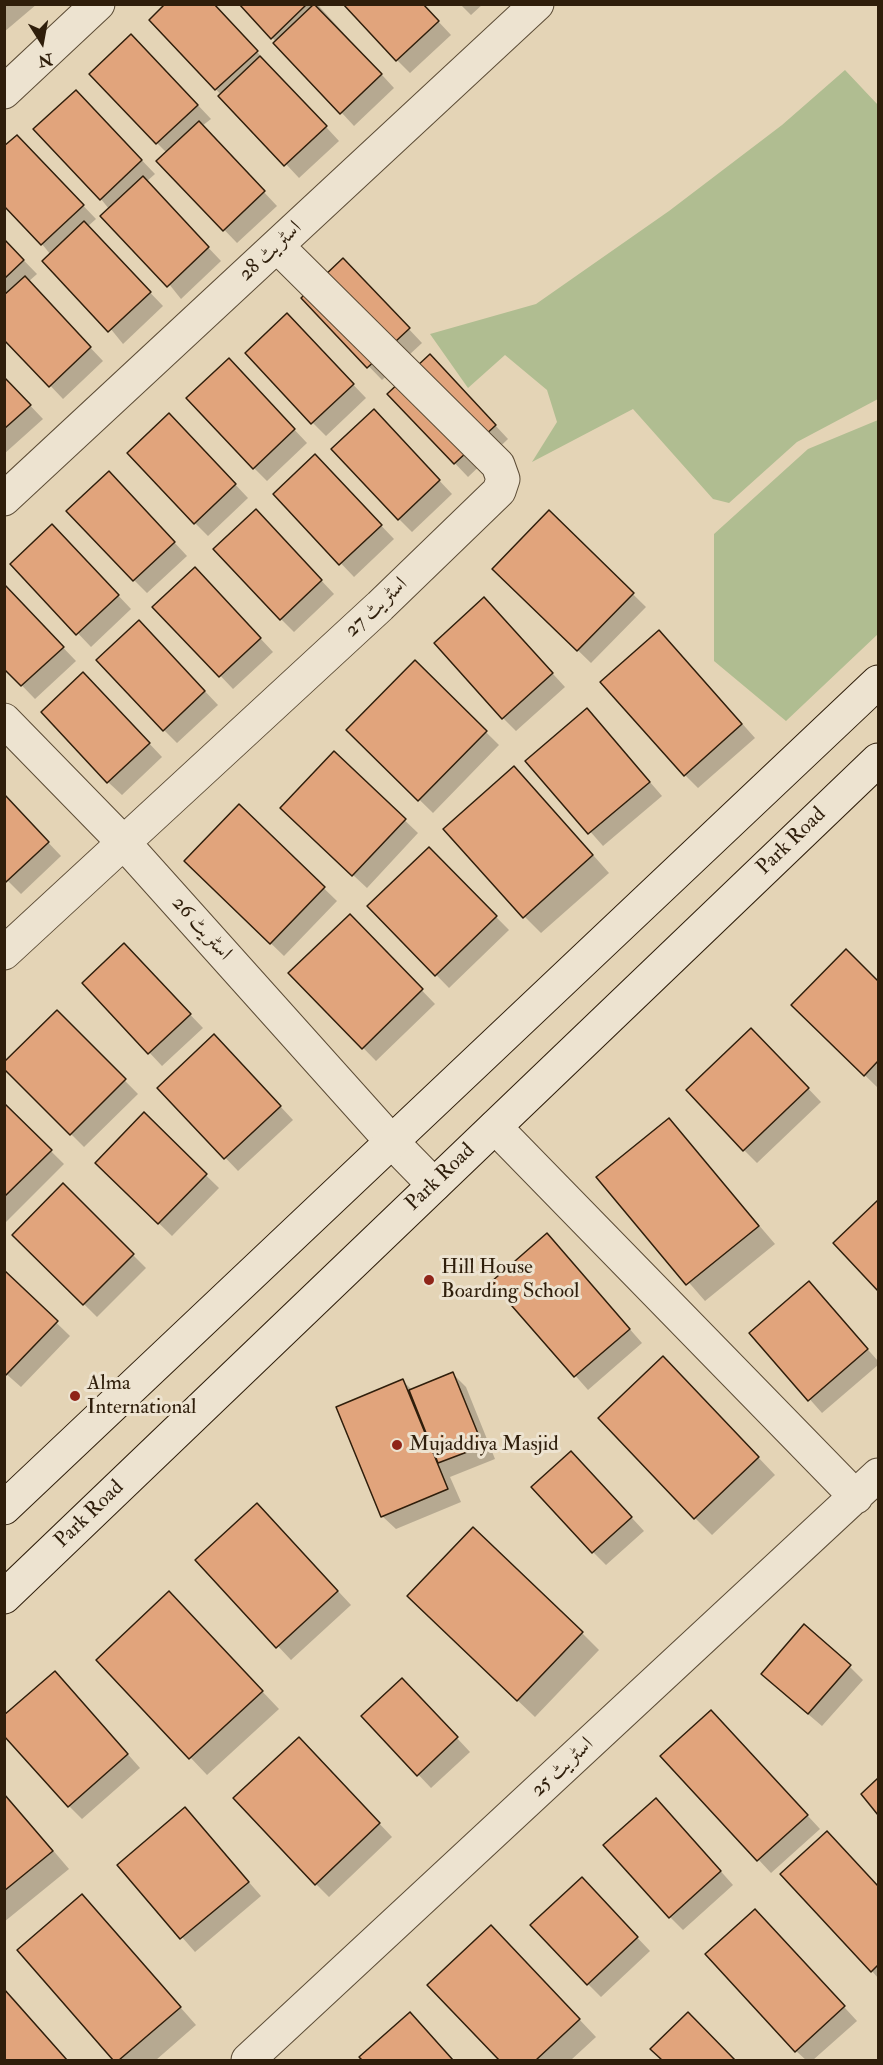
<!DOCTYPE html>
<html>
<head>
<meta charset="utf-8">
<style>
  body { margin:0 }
  #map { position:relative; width:883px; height:2065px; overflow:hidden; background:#e4d4b6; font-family:"IM FELL Double Pica",serif }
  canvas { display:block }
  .frame { position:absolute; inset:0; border:6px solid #2f1e0b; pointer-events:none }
  .north { position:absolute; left:12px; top:12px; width:60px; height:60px; -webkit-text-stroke:4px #ede3d0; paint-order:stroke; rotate:169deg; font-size:16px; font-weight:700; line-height:24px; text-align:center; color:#2f1e0b }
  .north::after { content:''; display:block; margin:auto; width:21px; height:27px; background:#2f1e0b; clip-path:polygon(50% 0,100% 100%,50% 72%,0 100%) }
</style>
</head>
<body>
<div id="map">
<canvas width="883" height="2065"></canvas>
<div class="frame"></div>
<div class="north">N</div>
</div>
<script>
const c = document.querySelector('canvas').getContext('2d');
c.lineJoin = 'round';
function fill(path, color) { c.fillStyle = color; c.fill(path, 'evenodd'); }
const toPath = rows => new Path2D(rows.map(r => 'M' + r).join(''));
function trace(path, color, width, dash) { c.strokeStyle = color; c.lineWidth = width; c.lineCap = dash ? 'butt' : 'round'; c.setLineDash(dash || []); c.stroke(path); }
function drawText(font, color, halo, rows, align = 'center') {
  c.font = font + ' "IM FELL Double Pica",Amiri,serif'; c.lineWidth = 6; c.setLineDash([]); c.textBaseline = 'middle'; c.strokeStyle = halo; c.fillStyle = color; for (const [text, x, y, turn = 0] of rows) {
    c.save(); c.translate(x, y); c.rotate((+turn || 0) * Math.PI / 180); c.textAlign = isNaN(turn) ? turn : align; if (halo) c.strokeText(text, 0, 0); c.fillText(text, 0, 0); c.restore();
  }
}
fill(toPath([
  [845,70,878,105,878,399,797,442,729,503,713,499,633,409,532,462,557,422,547,390,505,355,468,388,430,334,536,304,669,211,782,125],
  [878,420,878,634,786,721,714,661,714,534,808,449]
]), '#b0bd91');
fill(toPath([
  [4,4,37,4,4,32],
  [213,4,339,141,299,178,151,20],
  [241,4,317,4,394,88,354,126],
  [422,4,451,35,410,73,397,60],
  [460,4,483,4,471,15],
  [145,49,211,119,202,126,277,206,237,243,158,161,167,153,157,143],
  [89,105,155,174,146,182,221,261,181,299,101,199],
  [30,150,96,219,87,227,163,306,123,344,42,244],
  [4,240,37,274,28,282,103,361,63,399,4,337],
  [356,273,422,343,382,380,303,298],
  [300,329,366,398,326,436,312,422],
  [443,369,508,439,468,477,389,394],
  [242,374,307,443,267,481,254,468],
  [4,378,43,419,4,454],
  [387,425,452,494,412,532,399,519],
  [182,428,248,498,208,536,195,523],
  [328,470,394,539,354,577,275,494],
  [122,486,187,556,147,593,134,580],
  [549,512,646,607,591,663,494,569],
  [269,525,334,594,294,632,281,619],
  [65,539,131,609,91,647,12,564],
  [208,582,273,652,233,689,155,607],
  [4,586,76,661,35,699,4,667],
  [497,613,565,687,516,731,503,718],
  [152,635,218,705,177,743,164,730],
  [672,645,755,738,698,788,685,775],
  [415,662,499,745,433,813,348,730],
  [97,688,162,757,122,795,108,782],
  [600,724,662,796,603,846,528,761],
  [334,753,418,833,367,888,296,822],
  [531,785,609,873,541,933,524,916],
  [4,796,61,856,21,894,4,877],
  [239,806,337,901,284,956,199,874],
  [429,849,509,930,449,988,369,906],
  [350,916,435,1004,376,1061,290,973],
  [846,951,878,983,878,1088,793,1005],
  [137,959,203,1028,162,1066,84,983],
  [57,1012,138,1094,84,1147,4,1067],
  [765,1043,821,1102,757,1163,744,1150],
  [227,1049,293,1120,238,1171,159,1088],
  [4,1105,64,1164,6,1222,4,1221],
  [144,1115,219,1188,172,1236,97,1163],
  [669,1120,775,1244,705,1301,598,1178],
  [63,1185,146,1268,97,1317,14,1235],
  [878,1202,878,1289,835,1243],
  [547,1235,642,1343,588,1390,493,1282],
  [4,1272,70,1336,21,1387,4,1372],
  [809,1283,878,1361,878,1365,822,1413,751,1333],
  [453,1374,466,1387,495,1459,450,1477,461,1502,396,1529,382,1516,403,1381,412,1390],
  [680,1375,775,1475,712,1535,695,1518],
  [584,1466,644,1531,606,1565,593,1552],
  [270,1518,351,1605,291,1660,197,1560],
  [186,1611,279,1709,207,1775,98,1660],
  [426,1613,582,1633,599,1650,535,1717],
  [850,1667,863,1680,822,1726,776,1687],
  [68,1686,140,1768,82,1819,69,1806],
  [415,1693,470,1752,431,1788,363,1716],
  [724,1725,820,1829,771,1873,662,1756],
  [312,1752,392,1837,329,1897,316,1884],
  [4,1793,69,1869,4,1922],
  [185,1809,261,1896,195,1952,119,1865],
  [669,1813,733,1885,683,1930,670,1917],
  [840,1846,878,1887,878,1978,872,1971],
  [595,1893,650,1951,601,1997,588,1984],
  [82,1896,196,2025,156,2060,115,2060,19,1950],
  [768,1924,857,2021,813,2060,806,2060,796,2051,707,1954],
  [508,1944,596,2037,571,2060,501,2060,429,1985],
  [4,1990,15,2000,67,2060,4,2060],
  [688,2014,733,2060,664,2060,652,2049],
  [423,2027,452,2060,364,2060,361,2057]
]), '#0003');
const building = toPath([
  [165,4,214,4,258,51,215,90,149,20,165,4],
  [239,4,307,4,271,39,239,4],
  [314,4,382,74,340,114,273,43,314,4],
  [343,4,423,4,439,21,396,61,343,4],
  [131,34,198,105,156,144,89,74,131,34],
  [260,56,327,126,284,166,218,96,260,56],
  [76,90,142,160,100,200,33,129,76,90],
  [199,121,265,191,223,231,156,161,199,121],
  [17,135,84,205,41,245,4,206,4,146,17,135],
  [143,176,209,247,167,287,100,216,143,176],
  [84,221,151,292,108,332,42,261,84,221],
  [4,239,24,260,4,279,4,239],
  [343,258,410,328,367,368,301,298,343,258],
  [25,276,91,347,49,387,4,340,4,295,25,276],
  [287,313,354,384,311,424,245,353,287,313],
  [430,354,496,425,454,464,387,394,430,354],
  [229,358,295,429,253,469,186,398,229,358],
  [4,377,31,405,4,429,4,377],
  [374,409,440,480,398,520,331,449,374,409],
  [169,413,236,484,194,524,127,453,169,413],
  [315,454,382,525,339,565,273,494,315,454],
  [109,471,175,542,133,581,66,511,109,471],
  [256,509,322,580,280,620,213,549,256,509],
  [549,510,634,593,577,651,492,569,549,510],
  [52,524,119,595,76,635,10,564,52,524],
  [195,567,261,638,219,677,152,607,195,567],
  [4,584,64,647,21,686,4,669,4,584],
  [484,597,553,673,502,719,434,643,484,597],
  [139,620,205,691,163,731,96,660,139,620],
  [659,630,742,724,684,776,600,682,659,630],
  [415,660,487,731,418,801,346,730,415,660],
  [83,672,150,743,107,783,41,712,83,672],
  [587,708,650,782,588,834,525,761,587,708],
  [334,751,406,819,352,876,280,808,334,751],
  [514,766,593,855,523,918,443,829,514,766],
  [4,794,49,842,6,882,4,879,4,794],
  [239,804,325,887,270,944,184,861,239,804],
  [429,847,497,916,435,976,367,906,429,847],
  [350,914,423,989,362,1049,288,973,350,914],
  [124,943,191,1014,148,1054,82,983,124,943],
  [846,949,878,981,878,1061,864,1076,791,1005,846,949],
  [57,1010,126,1079,70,1135,4,1069,4,1062,57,1010],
  [751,1028,809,1088,743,1151,686,1090,751,1028],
  [214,1034,281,1106,224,1159,157,1088,214,1034],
  [4,1103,52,1150,4,1197,4,1103],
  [144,1112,207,1174,158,1224,95,1163,144,1112],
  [669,1118,759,1226,686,1285,596,1177,669,1118],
  [63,1183,134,1254,83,1305,12,1235,63,1183],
  [878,1200,878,1291,833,1243,878,1200],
  [547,1233,630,1329,574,1377,491,1282,547,1233],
  [4,1270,58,1321,6,1375,4,1373,4,1270],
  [809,1281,868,1349,808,1401,749,1333,809,1281],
  [663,1356,759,1457,694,1519,598,1418,663,1356],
  [453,1372,483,1446,438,1463,409,1390,453,1372],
  [403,1379,448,1489,381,1517,336,1407,403,1379],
  [571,1451,632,1517,592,1553,531,1487,571,1451],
  [257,1503,338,1591,276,1648,195,1560,257,1503],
  [473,1527,583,1632,517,1701,407,1596,473,1527],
  [169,1591,263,1691,189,1759,96,1660,169,1591],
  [804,1624,851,1665,808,1714,761,1674,804,1624],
  [55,1671,128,1754,68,1807,4,1736,4,1715,55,1671],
  [402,1678,458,1737,417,1776,361,1716,402,1678],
  [711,1710,808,1815,757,1861,660,1756,711,1710],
  [299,1737,380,1823,315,1885,233,1798,299,1737],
  [878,1778,878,1815,861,1794,878,1778],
  [4,1794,53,1851,4,1891,4,1794],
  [656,1798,721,1871,669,1918,603,1845,656,1798],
  [185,1807,249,1882,180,1939,117,1865,185,1807],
  [827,1831,878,1886,878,1965,871,1972,780,1874,827,1831],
  [582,1877,638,1937,587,1985,530,1925,582,1877],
  [82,1894,181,2007,119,2060,113,2060,17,1950,82,1894],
  [755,1909,845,2006,795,2052,705,1954,755,1909],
  [491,1925,580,2019,536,2060,499,2060,427,1985,491,1925],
  [4,1989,67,2060,4,2060,4,1989],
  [410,2012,453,2060,362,2060,359,2057,410,2012],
  [688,2012,735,2060,662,2060,650,2049,688,2012]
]);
fill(building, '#e1a47c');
trace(building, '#2f1e0b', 1.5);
const street = toPath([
  [4,92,98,4],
  [4,499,537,4],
  [4,720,124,843,393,1143,434,1185],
  [4,953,380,606,499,491,503,479,498,465,277,246],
  [495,1127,856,1497],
  [248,2060,878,1475]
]);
const secondary = toPath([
  [4,1508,878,682],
  [4,1597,878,760]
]);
trace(street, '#5c4c36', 35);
trace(secondary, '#2f1e0b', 35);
trace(street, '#ede3d0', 33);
trace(secondary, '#ede3d0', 33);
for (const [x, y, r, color] of [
  [429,1280,6,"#8f2418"],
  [75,1396,6,"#8f2418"],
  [397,1445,6,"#8f2418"]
]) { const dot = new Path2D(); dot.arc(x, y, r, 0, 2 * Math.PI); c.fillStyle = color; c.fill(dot); trace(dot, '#ede3d0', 2); }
drawText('21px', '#2f1e0b', '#ede3d0', [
  ["اسٹریٹ 28",271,252,-43],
  ["اسٹریٹ 27",377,608,-43],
  ["Park Road",792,842,-44],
  ["اسٹریٹ 26",201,929,48],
  ["Park Road",441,1178,-44],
  ["Park Road",90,1515,-44],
  ["اسٹریٹ 25",563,1768,-43]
]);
drawText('21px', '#2f1e0b', '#ede3d0', [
  ["Hill House",441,1268],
  ["Boarding School",441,1292],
  ["Alma",87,1384],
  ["International",87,1408],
  ["Mujaddiya Masjid",409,1445]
], 'left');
</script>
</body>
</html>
